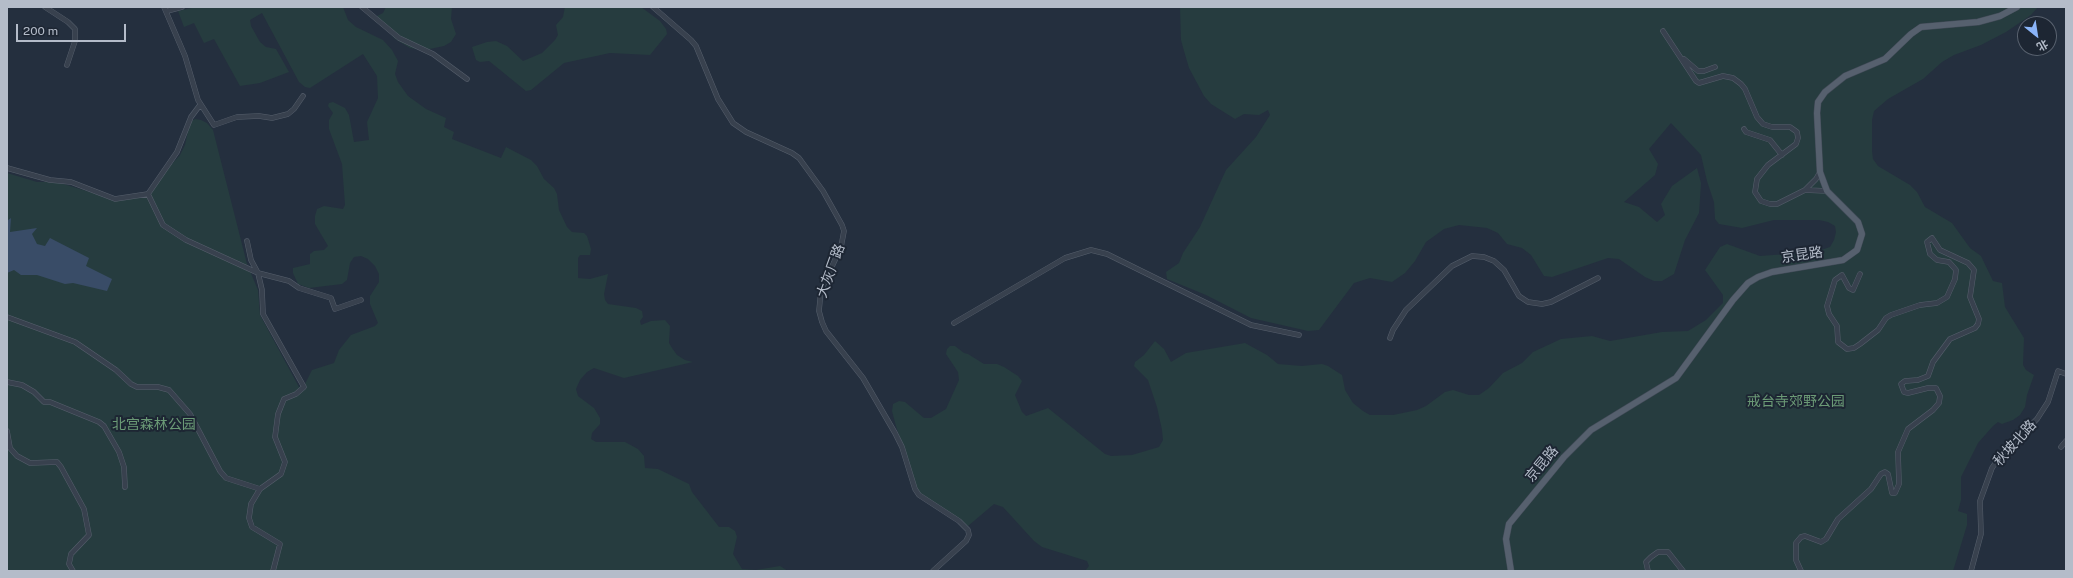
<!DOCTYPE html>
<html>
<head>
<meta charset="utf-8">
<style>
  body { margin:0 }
  #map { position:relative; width:2073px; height:578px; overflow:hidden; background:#242f3e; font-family:"Public Sans","Noto Sans SC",sans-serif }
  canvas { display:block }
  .frame { position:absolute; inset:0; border:8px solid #b4bcc9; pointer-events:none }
  .north { position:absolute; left:2017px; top:16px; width:40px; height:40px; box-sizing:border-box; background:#1d2633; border:1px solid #59626f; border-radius:50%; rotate:150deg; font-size:11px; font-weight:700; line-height:16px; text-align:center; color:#b4bcc9 }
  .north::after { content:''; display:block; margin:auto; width:14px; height:18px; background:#8ab4f8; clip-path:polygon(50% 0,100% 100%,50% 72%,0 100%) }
  .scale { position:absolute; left:16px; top:24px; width:110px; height:18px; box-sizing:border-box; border:2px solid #b4bcc9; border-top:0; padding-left:5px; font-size:12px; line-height:14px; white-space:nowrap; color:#b4bcc9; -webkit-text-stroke:3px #1d2633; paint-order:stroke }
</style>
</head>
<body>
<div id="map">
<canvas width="2073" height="578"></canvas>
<div class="frame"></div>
<div class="north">北</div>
<div class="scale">200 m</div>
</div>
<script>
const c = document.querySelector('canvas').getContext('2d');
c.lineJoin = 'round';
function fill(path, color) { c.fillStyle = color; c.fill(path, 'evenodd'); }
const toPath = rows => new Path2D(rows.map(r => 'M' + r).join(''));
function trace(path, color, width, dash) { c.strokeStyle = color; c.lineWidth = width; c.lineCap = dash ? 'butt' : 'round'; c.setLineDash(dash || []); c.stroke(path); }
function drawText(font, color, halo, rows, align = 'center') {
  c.font = font + ' "Public Sans","Noto Sans SC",sans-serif'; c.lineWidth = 4; c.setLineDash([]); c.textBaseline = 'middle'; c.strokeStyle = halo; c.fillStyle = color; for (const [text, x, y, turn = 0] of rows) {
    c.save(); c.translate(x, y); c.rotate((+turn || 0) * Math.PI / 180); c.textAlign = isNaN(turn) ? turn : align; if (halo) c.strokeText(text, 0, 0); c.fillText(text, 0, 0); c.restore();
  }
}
fill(toPath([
  [196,7,343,7,348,20,356,27,383,40,392,50,398,61,395,74,398,82,408,96,426,109,446,118,444,127,454,132,452,139,501,158,506,147,531,160,537,166,544,179,554,188,557,194,559,210,567,227,572,232,584,233,587,236,591,249,590,255,580,255,578,258,578,278,590,279,608,274,604,294,605,300,608,304,636,308,642,311,643,317,640,321,641,325,651,321,665,320,670,326,669,343,672,348,677,355,685,360,693,362,624,378,594,368,587,372,580,380,576,389,578,396,594,408,600,418,600,424,592,433,591,439,596,442,625,442,638,449,644,456,645,468,658,469,689,484,692,492,719,527,729,527,735,531,737,537,733,554,742,569,756,570,780,566,788,571,7,571,7,173,37,182,57,182,116,200,147,192,180,155,185,145,190,122,195,119,201,120,207,123,213,130,247,264,258,290,260,315,299,387,304,386,312,370,334,363,339,350,351,335,375,326,378,323,370,304,370,296,379,282,379,274,375,266,368,259,361,256,354,257,350,263,347,280,342,284,309,288,298,284,293,273,293,268,310,264,310,254,314,251,324,250,328,246,315,224,315,216,317,209,324,206,343,209,345,205,342,164,329,129,329,120,333,113,328,106,329,103,333,102,345,108,349,115,354,142,369,140,367,122,378,98,377,76,363,54,310,88,305,87,299,82,262,13,250,20,251,26,260,42,266,47,276,49,289,72,260,83,240,86,214,39,204,43,194,23,184,27,178,11],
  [386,7,452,7,451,19,456,34,451,42,444,46,425,50,410,48,395,39,379,21,377,16,383,13],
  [565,7,641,7,660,21,666,29,667,34,650,55,610,53,564,63,531,90,526,91,489,61,480,62,476,60,472,47,487,42,496,41,507,46,523,61,542,53,555,40,558,35,556,25,563,17],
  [1180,7,2038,7,2031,15,2006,32,1981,45,1954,55,1942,62,1923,79,1888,99,1874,111,1872,120,1872,151,1873,159,1878,166,1910,185,1917,192,1925,207,1952,223,1970,248,1981,256,1993,281,2002,283,2005,307,2024,338,2023,365,2026,370,2034,375,2027,395,2025,407,2020,415,2013,420,2002,424,1998,422,1993,426,1978,443,1961,477,1961,500,1958,511,1967,514,1967,525,1953,571,1085,571,1089,566,1087,561,1042,547,1034,541,1003,507,994,504,968,526,920,493,916,488,896,426,892,411,893,404,899,401,905,402,924,418,931,418,946,409,959,380,958,372,946,354,947,349,950,346,955,346,964,353,968,354,984,364,997,364,1004,367,1018,376,1022,381,1015,395,1022,412,1026,416,1048,408,1105,454,1111,456,1132,455,1159,447,1163,440,1162,430,1157,407,1148,380,1134,366,1135,362,1144,355,1155,341,1164,349,1171,362,1186,353,1245,343,1267,355,1278,364,1302,366,1322,364,1328,366,1342,375,1345,390,1353,403,1363,411,1370,415,1393,415,1417,410,1426,406,1445,392,1453,390,1469,395,1479,395,1489,388,1503,373,1522,363,1533,352,1561,339,1592,336,1610,341,1662,332,1688,331,1706,320,1723,303,1723,295,1705,270,1720,247,1727,244,1760,256,1773,255,1809,253,1821,250,1830,247,1834,240,1836,232,1835,226,1828,222,1819,220,1774,220,1742,228,1719,224,1715,219,1714,202,1707,181,1701,155,1671,123,1649,149,1658,164,1655,175,1624,202,1639,207,1657,222,1665,215,1661,204,1672,186,1697,168,1701,183,1699,213,1685,240,1674,274,1662,281,1654,281,1645,277,1619,259,1608,258,1552,277,1544,276,1531,255,1522,248,1507,244,1498,233,1487,228,1459,225,1444,229,1426,242,1415,261,1405,273,1392,282,1370,278,1354,283,1319,330,1308,331,1251,318,1206,295,1167,279,1166,272,1179,263,1183,253,1200,227,1226,170,1256,137,1270,115,1268,110,1259,115,1244,114,1235,119,1211,104,1204,96,1189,68,1184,51,1181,40]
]), '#263c3f');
fill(toPath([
  [11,218,10,232,37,228,32,234,37,244,45,246,50,238,89,258,86,266,112,279,107,291,73,283,65,284,37,275,21,275,14,270,7,273,7,221]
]), '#394c67');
const minor = toPath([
  [45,7,68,22,75,29,75,41,67,65],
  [164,7,185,56,198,100,214,125,237,117,259,116,272,118,288,114,294,109,303,96],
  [362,7,399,38,433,54,467,79],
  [653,7,691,40,696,46,718,99,733,123,746,132,792,153,799,158,823,191,842,225,844,231,841,247,821,290,819,311,822,322,826,331,863,378,895,433,902,447,915,489,919,495,959,521,968,530,969,535,966,541,933,571],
  [167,11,182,7],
  [1663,31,1696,81,1699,83,1723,76,1733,78,1741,84,1745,89,1757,117,1763,124,1772,127,1790,127,1797,132,1798,138,1796,144,1768,165,1757,179,1755,192,1761,201,1770,204,1777,204,1805,190],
  [1684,59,1698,71,1704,71,1715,67],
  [1744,129,1746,132,1770,140,1782,155],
  [7,168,50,180,71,182,115,199,148,194,163,225,186,240,258,273,289,281,299,288,331,298,335,309,361,300],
  [1820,172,1816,179,1805,190,1827,191],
  [148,194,177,152,191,117,200,105],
  [247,241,251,260,258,273,262,290,263,314,304,387,296,394,284,399,278,414,275,437,285,462,281,474,260,489,251,504,249,518,252,527,280,544,273,571],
  [7,317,75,342,116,370,131,384,137,387,158,387,169,390,190,414,220,471,226,478,260,489],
  [954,323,1065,258,1091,250,1107,254,1251,325,1299,335],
  [1390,338,1393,330,1406,310,1452,266,1472,256,1484,257,1494,261,1504,270,1519,296,1528,302,1542,304,1551,302,1598,278],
  [7,382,22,385,34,392,44,402,50,402,99,422,104,426,119,452,124,467,125,487],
  [7,431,10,448,17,456,30,463,57,462,61,467,84,509,89,535,71,554,69,564,73,571],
  [2061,447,2066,441],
  [1648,571,1646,562,1651,557,1658,552,1668,552,1683,571],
  [1801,571,1796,560,1796,543,1801,537,1805,536,1821,542,1826,539,1838,519,1871,489,1881,474,1885,472,1888,474,1892,493,1895,493,1899,484,1898,452,1908,429,1933,410,1939,403,1940,396,1936,388,1928,388,1908,393,1904,392,1901,384,1905,381,1918,380,1928,376,1933,362,1950,339,1975,328,1978,324,1979,319,1970,297,1974,270,1968,263,1940,250,1932,238,1927,242,1930,254,1937,260,1949,262,1956,270,1955,279,1947,297,1937,303,1920,305,1891,315,1886,318,1878,330,1860,344,1854,348,1847,349,1838,342,1837,326,1829,314,1827,306,1835,280,1842,275,1849,288,1853,290,1860,274],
  [1971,571,1981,534,1980,501,1992,468,2001,455,2037,419,2048,402,2058,371,2066,374]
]);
const major = toPath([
  [1511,571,1506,539,1509,524,1564,457,1591,430,1676,378,1733,300,1748,283,1758,277,1772,272,1843,260,1857,250,1862,234,1858,222,1827,191,1820,172,1817,113,1818,102,1825,92,1845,76,1885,59,1911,34,1921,27,1978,22,2000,16,2017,7]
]);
trace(minor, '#565f6c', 5.5);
trace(major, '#414a57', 7);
trace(minor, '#38414e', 4.5);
trace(major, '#56606e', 6);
drawText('14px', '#b4bcc9', '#1d2633', [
  ["京昆路",1802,255,-8],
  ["大灰厂路",831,271,-70],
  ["秋坡北路",2015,443,-48],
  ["京昆路",1542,464,-50]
]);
drawText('14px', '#6b9a76', '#1d2633', [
  ["戒台寺郊野公园",1796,402],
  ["北宫森林公园",154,425]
]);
</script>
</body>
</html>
